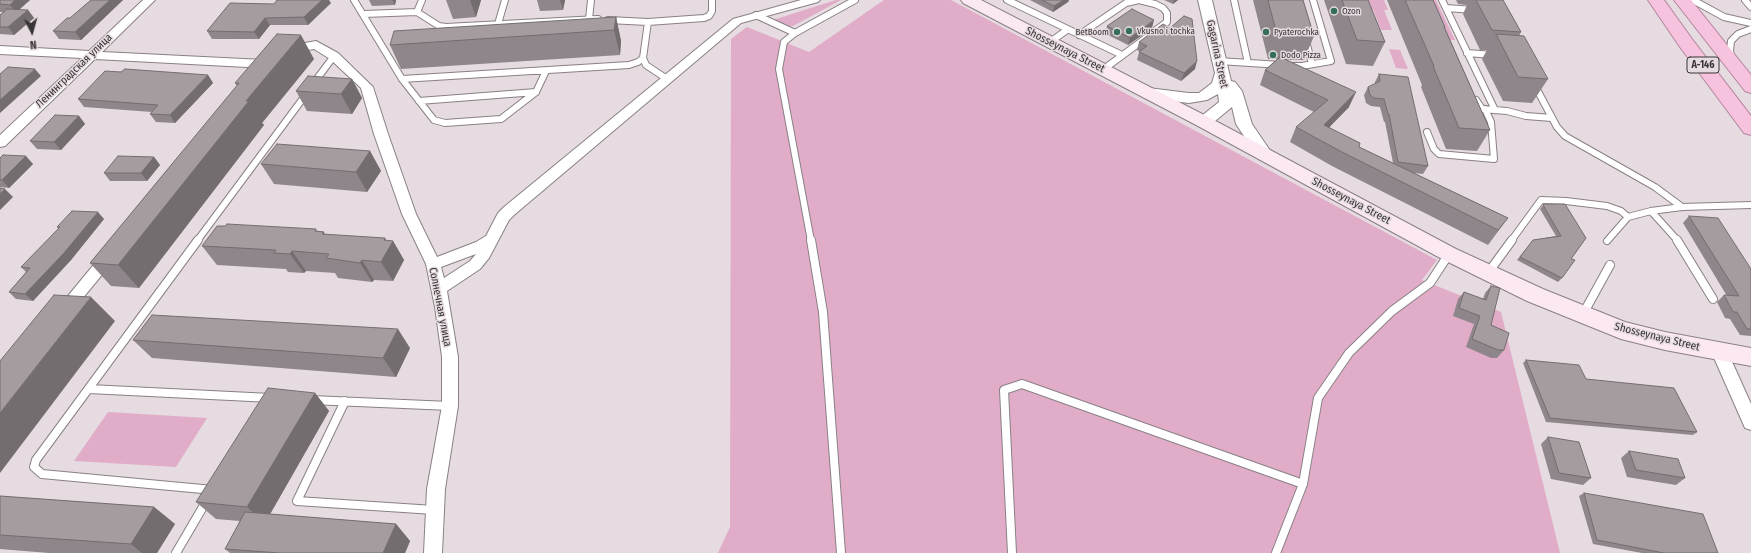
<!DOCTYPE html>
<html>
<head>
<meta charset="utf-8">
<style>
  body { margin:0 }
  #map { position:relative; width:1751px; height:553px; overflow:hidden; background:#e5dbe0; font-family:"Fira Sans Condensed",sans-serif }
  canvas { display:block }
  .north { position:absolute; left:12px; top:12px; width:40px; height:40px; -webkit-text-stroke:3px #e5dbe0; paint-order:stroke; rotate:174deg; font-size:11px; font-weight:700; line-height:16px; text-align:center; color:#383436 }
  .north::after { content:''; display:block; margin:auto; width:14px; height:18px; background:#383436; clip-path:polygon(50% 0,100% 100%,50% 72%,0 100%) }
</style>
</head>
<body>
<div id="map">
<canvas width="1751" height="553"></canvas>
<div class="north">N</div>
</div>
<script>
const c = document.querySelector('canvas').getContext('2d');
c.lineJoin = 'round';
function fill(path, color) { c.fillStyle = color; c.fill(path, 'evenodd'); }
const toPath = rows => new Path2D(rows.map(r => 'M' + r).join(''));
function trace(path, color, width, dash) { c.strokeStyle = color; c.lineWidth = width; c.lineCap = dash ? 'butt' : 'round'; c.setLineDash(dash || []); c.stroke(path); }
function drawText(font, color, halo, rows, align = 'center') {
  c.font = font + ' "Fira Sans Condensed",sans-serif'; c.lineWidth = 3; c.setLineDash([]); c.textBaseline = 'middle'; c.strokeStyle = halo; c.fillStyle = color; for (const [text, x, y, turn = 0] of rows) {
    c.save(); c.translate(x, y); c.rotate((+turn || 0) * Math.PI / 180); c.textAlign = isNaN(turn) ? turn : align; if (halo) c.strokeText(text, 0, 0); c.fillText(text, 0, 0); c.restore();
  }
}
fill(toPath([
  [836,0,841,0,793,26,788,26,773,20],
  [884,0,951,0,1437,260,1422,280,1501,312,1560,553,718,553,730,527,731,39,747,27,809,52],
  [1366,0,1384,0,1388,10,1384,10,1392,30,1381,30,1373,9,1369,9],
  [1431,0,1436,0,1455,40,1450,40],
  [1389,49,1400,50,1408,69,1396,68],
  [108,412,207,418,176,467,74,461]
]), '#e1acc8');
const serviceFar1 = toPath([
  [354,0,402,79,434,120,445,123,501,119,536,92,546,71],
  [422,0,417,12,439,26,446,27,598,19],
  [1007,0,1122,55],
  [1234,0,1248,63],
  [1442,0,1495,110],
  [1693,0,1724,17,1751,23],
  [1745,0,1751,7],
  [1446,8,1474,10],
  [364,14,417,12],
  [756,15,795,33],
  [589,19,591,0],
  [608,20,648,22,704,18,709,16,712,11,712,0],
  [498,24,505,0],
  [1079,35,1126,3,1139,0,1155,4,1163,8,1167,13,1167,22,1156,30],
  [1306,41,1312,64],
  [1050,42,1067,30],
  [1467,53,1493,55],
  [643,58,646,65,667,79],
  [1732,58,1730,51,1731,41,1738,34,1751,29],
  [1219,61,1281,65],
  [1108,66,1146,38],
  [1291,66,1302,66,1331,61,1313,0],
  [402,79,629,65,638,62,643,58,648,22],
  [313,84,334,56],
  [1534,84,1557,127,1565,136,1655,187,1682,207],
  [1476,100,1482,109,1507,111,1526,116,1552,118],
  [419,101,536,92],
  [1427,132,1434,149,1439,154,1494,159,1491,122,1485,109],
  [1651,211,1678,241],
  [1628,217,1651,211,1682,207,1751,205],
  [197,241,307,93],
  [811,241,779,69,784,42,795,33,855,0],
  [1511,241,1541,200,1566,201,1607,206,1621,211,1628,217,1607,241]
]);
const service = toPath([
  [198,240,36,460,34,467,42,474,213,490],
  [811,240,823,312,841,553],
  [1677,240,1713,299],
  [1488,273,1512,240],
  [1583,314,1610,265],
  [89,389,271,398],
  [311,400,450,406],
  [345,401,297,501,434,510],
  [176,553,207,500],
  [1012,553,1004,390,1022,384,1303,484],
  [1276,553,1303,484,1318,398,1349,353,1392,311,1430,283,1449,254]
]);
const minor = toPath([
  [143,0,155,0,102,52,264,60,288,46,316,41,338,53,373,87,388,134,416,214,437,257,476,242,486,236,498,213,504,207,733,19,801,0,820,0,818,2,741,23,514,215,509,220,489,258,480,269,447,291,458,357,458,406,445,489,442,553,424,553,427,489,442,406,442,357,435,307,426,264,402,214,374,134,361,88,330,59,314,49,295,52,266,68,95,59,5,146,0,147,0,135,82,58,0,54,0,46,89,51,143,0],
  [476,254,470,261,444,278,441,267,476,254],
  [110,250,115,251,117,255,115,259,68,316,63,318,58,316,55,312,58,308,105,251,110,250],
  [1719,345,1725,346,1751,404,1751,430,1745,428,1711,351,1713,346,1719,345]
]);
const tertiary = toPath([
  [1198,0,1212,0,1231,81,1235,82,1242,91,1252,124,1273,155,1271,159,1265,160,1259,159,1236,124,1232,107,1209,126,1204,127,1199,126,1196,122,1199,118,1219,102,1218,94,1207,100,1189,103,1148,98,1143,96,1141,93,1143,90,1148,88,1189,93,1199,93,1212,83,1215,73,1198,0]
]);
const secondary = toPath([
  [961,0,981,0,1210,118,1456,249,1543,289,1625,322,1665,332,1751,348,1751,366,1665,350,1621,339,1527,301,1442,259,1198,126,963,3,961,0]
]);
const trunk = toPath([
  [1648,0,1664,0,1692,39,1751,116,1751,135,1744,133,1680,47,1648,0],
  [1674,0,1691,0,1751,75,1751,93,1745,91,1674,0]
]);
trace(serviceFar1, '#898085', 8);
trace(service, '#898085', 10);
trace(minor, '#898085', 2);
trace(tertiary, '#898085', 2);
trace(secondary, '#898085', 2);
trace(trunk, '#b2869d', 2);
trace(serviceFar1, '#fff', 6);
trace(service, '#fff', 8);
fill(minor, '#fff');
fill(tertiary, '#fff');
fill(secondary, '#fbe8f2');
fill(trunk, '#f6c2de');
fill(toPath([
  [0,0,30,0,19,10,28,10,34,18,14,35,0,34,0,15,3,12,0,12],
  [91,0,123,0,81,40,59,39,53,31,70,18],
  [369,0,396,0,395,5,372,6],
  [446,0,481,0,476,17,453,19],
  [537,0,565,0,563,10,540,11],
  [1030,0,1069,0,1068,2,1053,12],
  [1164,0,1178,0,1173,4],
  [1253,0,1303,0,1314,36,1304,60,1285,60,1349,107,1329,127,1359,147,1393,163,1385,122,1384,122,1380,107,1371,106,1366,103,1364,95,1368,87,1375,84,1375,82,1379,74,1428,166,1423,174,1414,173,1508,218,1488,245,1332,166,1290,142,1296,127,1314,112,1260,85,1265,70,1278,59,1268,59],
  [1324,0,1368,0,1385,42,1373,66,1346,64],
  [1387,0,1433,0,1445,27,1445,28,1490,130,1477,151,1446,149,1421,87,1422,85],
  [1456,0,1503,0,1521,32,1519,36,1548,79,1532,103,1503,101,1482,59,1487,50,1480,50,1463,14,1467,5,1458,4],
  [331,3,308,25,270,25,259,39,212,39,207,31,274,4],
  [616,17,621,41,620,55,401,69,390,45],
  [1107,26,1152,28,1128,45,1106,34],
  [1139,42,1195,69,1181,81,1137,60,1139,52,1140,52,1137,50],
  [314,59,262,123,264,125,139,288,111,286,90,263,237,86,235,83],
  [121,72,208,75,213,83,175,123,156,122,150,114,152,112,84,107,78,99],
  [352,79,362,98,352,114,307,111,296,91],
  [79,116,85,124,61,150,37,149,30,141],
  [370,151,381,171,367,192,274,184,261,164],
  [154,157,160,165,147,181,110,181,104,173],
  [0,158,33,164,9,188,0,187],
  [1544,204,1586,238,1571,259,1562,278,1558,282,1517,260,1533,240,1556,236,1540,209],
  [1689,216,1751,269,1751,336,1740,335,1730,319,1725,318,1717,302,1724,295,1727,296,1683,223],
  [104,219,71,260,33,301,16,299,9,292,26,272,21,267,59,229,57,227],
  [316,229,317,231,324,232,325,234,393,241,404,260,393,281,374,280,372,282,338,278,335,273,306,271,304,273,288,272,286,269,217,265,202,246],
  [1491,286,1491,325,1504,350,1497,358,1491,358,1466,347,1474,324,1453,316,1458,299,1464,292,1483,299,1485,293],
  [133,340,410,348,396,377,152,358],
  [1526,360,1586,379,1697,432,1693,435,1546,422,1523,363],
  [315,393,329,411,270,514,396,524,410,541,405,553,230,553,225,549,240,521,216,519,196,502],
  [1548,437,1591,478,1583,485,1551,479,1541,444],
  [1629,451,1685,478,1676,485,1627,477,1621,458],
  [1584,493,1718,553,1642,553,1593,544,1579,496],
  [0,496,154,507,175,524,157,553,49,553,0,549]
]), '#8e868a');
fill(toPath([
  [15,0,30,0,16,12,10,5],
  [110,0,123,0,81,40,75,32],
  [322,0,329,0,331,3,308,25,304,17],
  [392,0,396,0,395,5],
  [470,0,481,0,476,17],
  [560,0,565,0,563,10],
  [1064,0,1069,0,1068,2,1053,12,1054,6],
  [1174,0,1178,0,1173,4],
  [28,10,34,18,14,35,8,27],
  [616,17,621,41,620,55,614,30],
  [265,18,270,25,259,39,254,32],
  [1154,20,1152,28,1128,45,1130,38],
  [301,35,314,59,262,123,264,125,139,288,118,265,246,101],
  [1197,61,1195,69,1181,81,1184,73],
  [35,69,41,76,0,113,0,100],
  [208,75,213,83,175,123,170,115],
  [352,79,362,98,352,114,341,94],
  [1356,92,1349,107,1317,140,1324,125],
  [79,116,85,124,61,150,54,142],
  [370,151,381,171,367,192,356,172],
  [26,156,33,164,9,188,2,180],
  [154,157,160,165,147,181,141,173],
  [5,189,13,197,0,210,0,194],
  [98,212,104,219,71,260,33,301,25,294],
  [385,238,390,247,393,241,404,260,393,281,381,262,384,240],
  [292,251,306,271,304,273,290,254],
  [362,260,374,280,372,282,360,263],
  [91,297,115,321,0,473,0,413],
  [398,329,410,348,396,377,383,358],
  [315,393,329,411,265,523,247,507],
  [154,507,175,524,157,553,142,553,131,544],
  [396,524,410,541,405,553,383,553]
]), '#746d70');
const building = toPath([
  [0,0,15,0,10,5,0,4,0,0],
  [91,0,110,0,75,32,53,31,67,18,70,18,91,0],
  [277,0,322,0,304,17,265,18,254,32,207,31,230,3,274,4,277,0],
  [1042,0,1064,0,1054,6,1042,0],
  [1268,0,1303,0,1314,36,1277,35,1268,0],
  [1342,0,1368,0,1385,42,1357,40,1342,0],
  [1405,0,1433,0,1445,27,1444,27,1490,130,1459,128,1433,66,1434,66,1405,0],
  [1476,0,1503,0,1521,32,1492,30,1476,0],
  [7,9,28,10,8,27,0,27,0,15,7,9],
  [1132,9,1154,20,1130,38,1107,26,1132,9],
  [1184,16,1192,19,1197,61,1184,73,1139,52,1147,46,1139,42,1163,24,1170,28,1184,16],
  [616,17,614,30,390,45,394,31,616,17],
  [277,34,301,35,246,101,249,101,118,265,90,263,239,83,235,83,277,34],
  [1496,34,1524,36,1548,79,1518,77,1496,34],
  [1280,57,1356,92,1324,125,1360,143,1359,147,1508,218,1498,230,1340,151,1296,127,1328,100,1265,70,1280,57],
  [8,67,35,69,0,100,0,74,8,67],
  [125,69,208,75,170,115,150,114,158,105,78,99,105,71,121,72,125,69],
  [1379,74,1408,77,1428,166,1398,162,1389,114,1388,114,1384,99,1374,98,1370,95,1368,87,1380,81,1379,74],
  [308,76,352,79,341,94,296,91,308,76],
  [55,115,79,116,54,142,30,141,55,115],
  [277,144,370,151,356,172,261,164,277,144],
  [3,155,26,156,2,180,0,180,0,158,3,155],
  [118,156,154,157,141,173,104,173,118,156],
  [0,188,5,189,0,194,0,188],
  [1544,204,1565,204,1586,238,1571,259,1575,260,1562,278,1520,257,1533,240,1561,236,1543,205,1544,204],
  [72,211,98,212,64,253,25,294,9,292,30,268,21,267,60,227,57,227,72,211],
  [1689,216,1718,218,1751,269,1751,329,1747,329,1737,312,1733,312,1724,295,1739,296,1689,216],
  [227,224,316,229,315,231,324,232,322,234,385,238,384,240,393,241,381,262,362,260,360,263,326,258,329,254,292,251,290,254,274,253,276,250,202,246,217,226,225,226,227,224],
  [1491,286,1500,288,1491,325,1509,333,1504,350,1498,350,1472,339,1480,316,1459,308,1464,292,1486,300,1491,286],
  [54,295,91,297,0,413,0,361,54,295],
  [152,315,398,329,383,358,133,340,152,315],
  [1526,360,1579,365,1586,379,1674,388,1697,432,1550,418,1526,360],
  [268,388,315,393,247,507,196,502,268,388],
  [1548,437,1579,442,1591,478,1559,473,1548,437],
  [1629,451,1678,459,1685,478,1636,470,1629,451],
  [1584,493,1703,514,1718,553,1664,553,1597,540,1584,493],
  [0,496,154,507,131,544,0,535,0,496],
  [245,512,396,524,383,553,280,553,225,549,245,512]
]);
fill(building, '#a59ca0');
trace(building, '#746d70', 1);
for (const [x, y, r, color] of [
  [1334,11,4,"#356f59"],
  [1129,31,4,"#356f59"],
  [1117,32,4,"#356f59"],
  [1266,32,4,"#356f59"],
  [1273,55,4,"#356f59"]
]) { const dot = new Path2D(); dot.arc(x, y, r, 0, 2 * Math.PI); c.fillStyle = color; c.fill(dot); trace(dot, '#e5dbe0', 1.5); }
drawText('9px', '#383436', '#e5dbe0', [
  ["Ozon",1342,11],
  ["Vkusno i tochka",1137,31],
  ["BetBoom",1109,32,"right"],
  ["Pyaterochka",1274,32],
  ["Dodo Pizza",1281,55]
], 'left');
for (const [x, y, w] of [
  [1703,65,32]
]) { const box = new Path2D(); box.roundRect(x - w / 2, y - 8, w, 16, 3); c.fillStyle = '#e5dbe0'; c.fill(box); trace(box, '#383436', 1); }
drawText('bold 10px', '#383436', null, [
  ["А-146",1703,65]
]);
drawText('11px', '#383436', '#e5dbe0', [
  ["Shosseynaya Street",1065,50,27],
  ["Gagarina Street",1217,54,78],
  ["Ленинградская улица",74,71,-44],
  ["Shosseynaya Street",1351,201,28],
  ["Солнечная улица",440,307,79],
  ["Shosseynaya Street",1657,337,14]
]);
</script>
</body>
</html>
